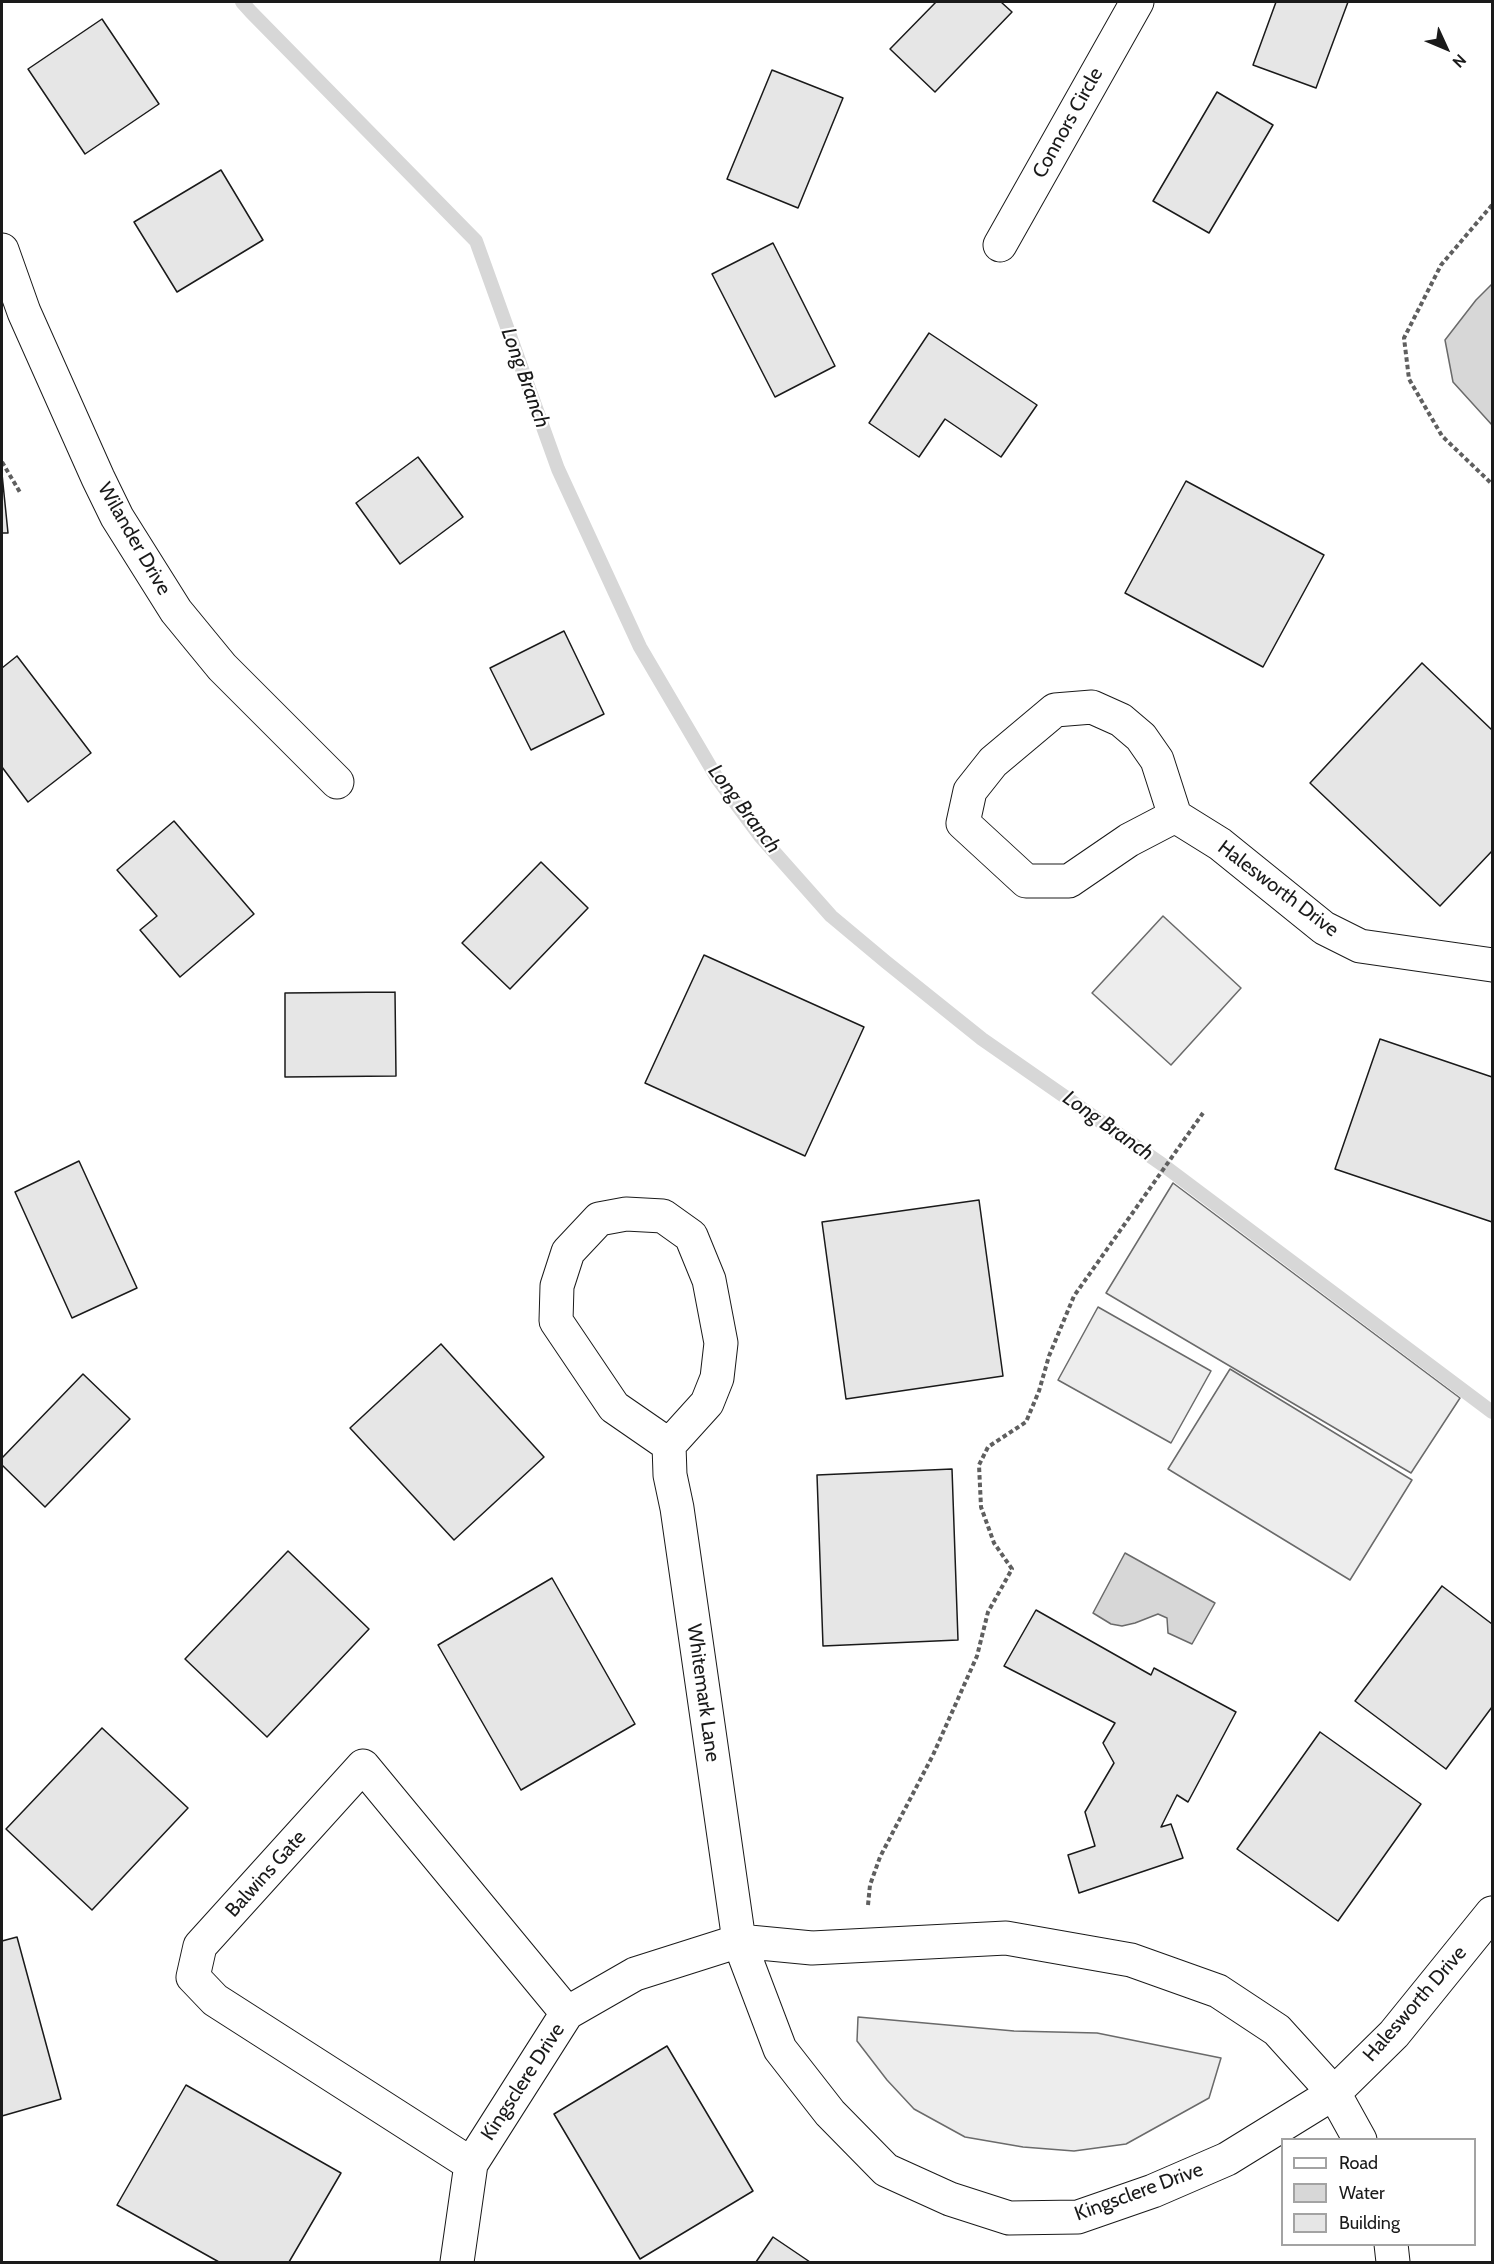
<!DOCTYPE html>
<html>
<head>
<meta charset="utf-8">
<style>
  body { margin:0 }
  #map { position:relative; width:1494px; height:2264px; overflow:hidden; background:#fff; font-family:Cabin,sans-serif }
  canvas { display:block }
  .frame { position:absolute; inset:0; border:3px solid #1a1a1a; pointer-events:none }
  .legend { position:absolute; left:1281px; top:2138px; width:195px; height:108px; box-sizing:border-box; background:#fff; border:2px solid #a3a3a3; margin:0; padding:8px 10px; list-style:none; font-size:18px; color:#1a1a1a }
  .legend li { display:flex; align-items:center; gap:12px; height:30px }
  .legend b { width:30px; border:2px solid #a3a3a3 }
  .north { position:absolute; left:1416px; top:18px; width:60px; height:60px; -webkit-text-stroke:4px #fff; paint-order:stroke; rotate:134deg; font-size:16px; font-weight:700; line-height:24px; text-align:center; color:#1a1a1a }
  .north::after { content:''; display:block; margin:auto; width:21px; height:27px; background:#1a1a1a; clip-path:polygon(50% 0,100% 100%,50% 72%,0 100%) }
</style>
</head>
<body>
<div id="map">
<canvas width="1494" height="2264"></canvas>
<div class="frame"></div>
<ul class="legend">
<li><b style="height:8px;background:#fff"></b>Road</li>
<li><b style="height:16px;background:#d7d7d7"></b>Water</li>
<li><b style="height:16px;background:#e6e6e6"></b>Building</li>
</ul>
<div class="north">N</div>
</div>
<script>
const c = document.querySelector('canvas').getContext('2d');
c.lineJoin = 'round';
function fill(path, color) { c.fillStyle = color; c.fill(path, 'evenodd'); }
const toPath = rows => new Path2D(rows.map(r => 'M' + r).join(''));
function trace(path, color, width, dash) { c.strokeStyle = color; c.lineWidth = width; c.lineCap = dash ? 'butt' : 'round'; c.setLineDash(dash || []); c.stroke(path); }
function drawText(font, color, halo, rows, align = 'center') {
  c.font = font + ' Cabin,sans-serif'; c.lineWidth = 4.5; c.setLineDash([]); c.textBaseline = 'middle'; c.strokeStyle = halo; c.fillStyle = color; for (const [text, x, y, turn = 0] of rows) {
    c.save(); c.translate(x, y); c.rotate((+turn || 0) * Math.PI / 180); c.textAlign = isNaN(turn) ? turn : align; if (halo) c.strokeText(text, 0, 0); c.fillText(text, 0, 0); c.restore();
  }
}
const built = toPath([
  [1163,916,1241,988,1171,1065,1092,993,1163,916],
  [1173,1183,1460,1398,1411,1473,1106,1293,1173,1183],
  [1098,1307,1211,1371,1171,1443,1058,1380,1098,1307],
  [1230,1369,1412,1480,1350,1580,1168,1469,1230,1369],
  [858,2017,1014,2031,1097,2033,1221,2058,1209,2098,1126,2144,1074,2151,1023,2147,965,2137,914,2109,887,2080,857,2041,858,2017]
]);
fill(built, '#ededed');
trace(built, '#6a6a6a', 1.5);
const water = toPath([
  [1492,284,1492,425,1453,382,1445,340,1476,300,1492,284],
  [1125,1553,1215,1603,1192,1644,1168,1633,1167,1618,1158,1614,1135,1623,1122,1626,1111,1624,1093,1613,1125,1553]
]);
fill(water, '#d7d7d7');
trace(water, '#6a6a6a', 1.5);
trace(toPath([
  [242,2,251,12,476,241,558,469,640,647,717,778,760,836,831,916,886,962,982,1039,1163,1165,1492,1412]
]), '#d7d7d7', 14);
const building = toPath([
  [936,2,1001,2,1012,12,935,92,890,49,936,2],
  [1276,2,1348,2,1316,88,1253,65,1276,2],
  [102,19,159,104,85,154,28,69,102,19],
  [772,70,843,98,798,208,727,179,772,70],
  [1217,92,1273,125,1209,233,1153,201,1217,92],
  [221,170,263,240,177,292,134,222,221,170],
  [773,243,835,366,775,397,712,274,773,243],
  [929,333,1037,405,1001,457,945,419,919,457,869,423,929,333],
  [418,457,463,517,400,564,356,503,418,457],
  [2,474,8,533,2,533,2,474],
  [1186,481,1324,555,1263,667,1125,593,1186,481],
  [564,631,604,714,531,750,490,668,564,631],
  [17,656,91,753,28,802,2,767,2,668,17,656],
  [1422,663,1492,730,1492,851,1440,906,1310,783,1422,663],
  [174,821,254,914,180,977,140,930,157,916,117,870,174,821],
  [541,862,588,908,510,989,462,943,541,862],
  [704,955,864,1027,805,1156,645,1083,704,955],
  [395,992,396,1076,285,1077,285,993,395,992],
  [1380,1039,1492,1077,1492,1222,1335,1169,1380,1039],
  [79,1161,137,1288,72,1318,15,1192,79,1161],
  [979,1200,1003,1376,846,1399,822,1222,979,1200],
  [441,1344,544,1457,454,1540,350,1428,441,1344],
  [83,1374,130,1419,45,1507,2,1465,2,1458,83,1374],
  [952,1469,958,1640,823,1646,817,1475,952,1469],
  [288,1551,369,1629,267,1737,185,1659,288,1551],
  [552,1578,635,1724,521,1790,438,1645,552,1578],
  [1442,1586,1492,1624,1492,1707,1446,1769,1355,1701,1442,1586],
  [1036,1610,1151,1675,1154,1668,1236,1712,1188,1802,1177,1795,1161,1827,1171,1824,1183,1858,1079,1893,1068,1855,1095,1846,1085,1812,1114,1763,1103,1743,1115,1723,1004,1666,1036,1610],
  [102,1728,188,1808,92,1910,6,1829,102,1728],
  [1320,1732,1421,1804,1338,1921,1237,1849,1320,1732],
  [17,1937,61,2099,2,2116,2,1941,17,1937],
  [667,2046,753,2191,640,2259,554,2114,667,2046],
  [186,2085,341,2173,289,2262,219,2262,117,2205,186,2085],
  [773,2237,810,2262,756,2262,773,2237]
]);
fill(building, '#e6e6e6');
trace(building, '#1a1a1a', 1.5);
const street = toPath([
  [1000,245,1137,2],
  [2,250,24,312,98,478,117,517,176,611,222,667,337,782],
  [1175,816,1129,840,1069,881,1026,881,963,823,970,791,993,762,1055,710,1092,707,1121,720,1141,737,1157,760,1175,816,1220,844,1324,928,1360,946,1492,965],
  [669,1445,614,1407,556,1321,557,1286,568,1252,599,1219,626,1214,663,1216,691,1236,709,1280,721,1343,717,1378,707,1403,669,1445,670,1475,677,1508,739,1941,780,2049,830,2113,886,2170,950,2199,1009,2218,1078,2217,1153,2191,1227,2159,1334,2093,1394,2034,1492,1913],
  [471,2164,215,2000,193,1977,200,1946,363,1766,567,2013],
  [1391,2244,1393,2262],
  [457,2262,471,2164,567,2013,635,1974,739,1941,812,1948,1006,1938,1131,1960,1218,1991,1277,2030,1334,2093,1360,2140]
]);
trace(street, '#1a1a1a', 35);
trace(toPath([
  [1492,205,1441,265,1404,338,1409,379,1442,436,1492,484],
  [2,462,21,494],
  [868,1905,870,1885,880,1857,933,1755,977,1656,988,1612,1012,1569,994,1543,981,1507,979,1465,988,1447,1026,1422,1039,1391,1049,1356,1074,1296,1203,1113]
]), '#5f5f5f', 4, [4.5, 3]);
trace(street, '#fff', 33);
drawText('20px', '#1a1a1a', '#fff', [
  ["Connors Circle",1068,123,-61],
  ["Wilander Drive",134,539,60],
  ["Halesworth Drive",1278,889,37],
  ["Whitemark Lane",703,1693,82],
  ["Balwins Gate",266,1874,-48],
  ["Halesworth Drive",1415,2004,-49],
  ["Kingsclere Drive",523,2082,-57],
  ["Kingsclere Drive",1139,2192,-20]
]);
drawText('italic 21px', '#1a1a1a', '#fff', [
  ["Long Branch",525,378,70],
  ["Long Branch",744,809,53],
  ["Long Branch",1108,1126,35]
]);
</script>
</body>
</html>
